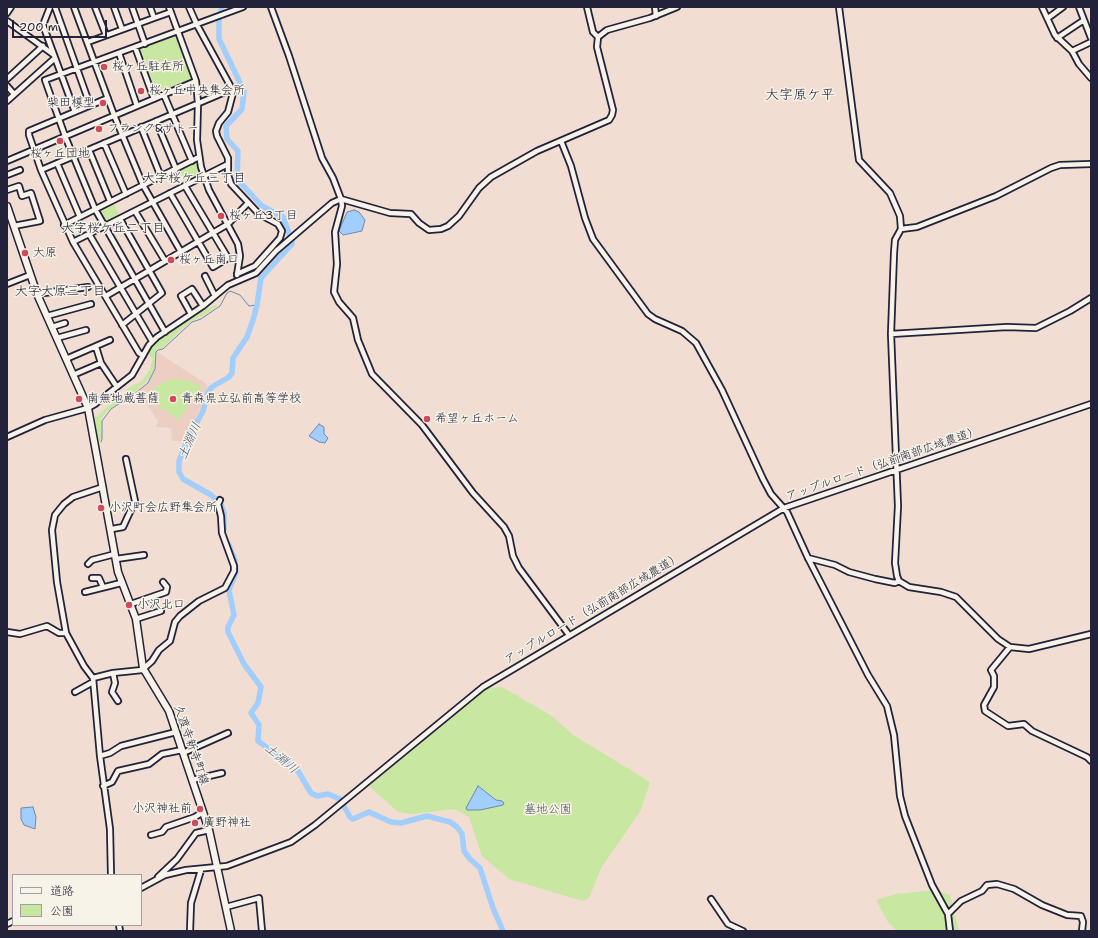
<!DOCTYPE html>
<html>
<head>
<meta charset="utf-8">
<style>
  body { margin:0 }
  #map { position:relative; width:1098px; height:938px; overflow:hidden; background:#f1ddd2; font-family:"Shantell Sans","Klee One",sans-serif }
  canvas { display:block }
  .frame { position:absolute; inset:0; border:8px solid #22223b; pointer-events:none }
  .legend { position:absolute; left:12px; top:874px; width:130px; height:52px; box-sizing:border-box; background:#f7f3e8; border:1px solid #a29fa3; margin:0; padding:5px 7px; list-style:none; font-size:12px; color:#22223b }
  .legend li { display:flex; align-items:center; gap:8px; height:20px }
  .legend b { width:20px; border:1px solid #a29fa3 }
  .scale { position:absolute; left:12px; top:20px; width:95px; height:18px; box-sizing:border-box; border:2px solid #22223b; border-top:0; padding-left:5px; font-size:12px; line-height:14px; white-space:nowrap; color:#22223b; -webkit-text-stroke:3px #f7f3e8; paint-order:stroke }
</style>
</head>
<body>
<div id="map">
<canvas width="1098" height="938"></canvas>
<div class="frame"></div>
<ul class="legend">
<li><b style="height:5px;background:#f7f3e8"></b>道路</li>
<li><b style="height:11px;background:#c8e7a0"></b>公園</li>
</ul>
<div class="scale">200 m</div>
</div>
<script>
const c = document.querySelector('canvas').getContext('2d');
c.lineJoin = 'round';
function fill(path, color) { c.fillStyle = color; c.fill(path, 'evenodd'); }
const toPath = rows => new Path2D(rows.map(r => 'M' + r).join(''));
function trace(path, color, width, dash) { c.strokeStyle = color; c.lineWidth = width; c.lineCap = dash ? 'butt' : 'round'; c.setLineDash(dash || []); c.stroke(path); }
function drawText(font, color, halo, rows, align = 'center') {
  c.font = font + ' "Shantell Sans","Klee One",sans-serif'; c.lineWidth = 3; c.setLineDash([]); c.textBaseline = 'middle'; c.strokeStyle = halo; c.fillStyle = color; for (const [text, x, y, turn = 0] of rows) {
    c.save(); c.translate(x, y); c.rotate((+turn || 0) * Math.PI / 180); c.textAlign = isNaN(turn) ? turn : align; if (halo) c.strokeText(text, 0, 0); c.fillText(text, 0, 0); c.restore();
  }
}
fill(toPath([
  [157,352,208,385,201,408,184,441,172,441,171,428,156,427,158,421,138,391,148,384,152,377,156,367]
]), '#eccec2');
fill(toPath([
  [174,37,179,39,192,78,154,95,137,50],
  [197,161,201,175,186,184,179,170],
  [113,203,120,217,105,224,98,211],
  [216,305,217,307,203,316,191,321,162,348,156,350,154,369,149,379,131,395,107,411,101,419,102,439,100,441,97,439,95,418,109,405,127,394,126,389,142,381,150,369,153,358,150,357,147,351,156,341,195,314],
  [171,379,184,379,202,386,179,420,147,398,156,386],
  [502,687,552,716,573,735,650,782,641,810,601,868,589,898,583,901,509,879,482,856,469,817,454,809,411,814,398,812,369,786,487,688],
  [935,890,950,895,959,931,897,931,888,922,876,900,896,894]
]), '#c8e7a0');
const water = toPath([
  [354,210,359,212,365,220,362,231,343,235,339,231,347,212,354,210],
  [319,424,324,427,324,434,328,438,325,443,319,442,309,436,319,424],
  [478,786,496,800,502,801,504,803,503,805,480,810,467,810,466,808,478,786],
  [33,807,36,817,35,829,24,825,21,819,21,808,33,807]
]);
fill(water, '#a1cefc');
trace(water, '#6e89af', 1);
trace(toPath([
  [101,442,102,439,102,421,111,409,134,394,148,383,155,369,156,352,158,350,163,349,192,322,201,319,220,306,227,293,230,291,240,295,249,306,257,305]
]), '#6e89af', 1);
trace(toPath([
  [222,7,219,20,219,39,244,91,242,109,226,126,227,139,238,151,237,179,262,206,283,217,292,241,292,244,261,278,257,305,253,320,247,337,233,358,232,373,229,377,212,387,208,392,203,411,188,439,179,461,179,472,183,479,211,495,221,504,224,513,224,529],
  [229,545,235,561,236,572,229,590,234,615,228,627,228,632,244,664,261,687,258,703,251,713,259,725,258,741,298,771,311,793,317,796,328,794,340,799,350,817,353,819,369,812,391,822,401,823,427,816,450,822,457,827,462,834,464,851,470,859,480,868,493,908,503,931]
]), '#a1cefc', 5.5);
const minor = toPath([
  [50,7,43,25,75,112],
  [55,7,90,105],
  [74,7,114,115,143,185,181,252],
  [95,7,106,35],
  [114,7,122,29],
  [132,7,145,44],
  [150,7,154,18,171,12],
  [169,7,196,81,198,103,197,140,201,167,209,190,238,244,240,256,237,275],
  [189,7,197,25,232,89,233,93,228,112,219,123,216,131,217,136,228,158,228,175,231,184,259,214,278,224,282,231,280,238,255,266,237,274],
  [271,7,289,56,322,158,333,178,341,199,342,206,335,232,337,264,334,292,339,302,353,318,358,340,372,374,422,425,473,493,504,527,509,536,513,556,519,568,569,635],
  [587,7,593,32,598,37],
  [655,7,656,16],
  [839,7,859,160,890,193,900,216,901,229,895,240,894,253,891,334,898,506,895,563,897,576,899,581,909,587,941,592,956,597,998,639,1010,647,1029,649,1091,634],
  [1042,7,1055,35,1072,51,1079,64,1091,78],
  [1079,7,1091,38],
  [7,13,11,7],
  [1048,18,1063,7],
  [7,21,54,55],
  [1057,38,1084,20],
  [88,42,154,18],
  [135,47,154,99],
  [1072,51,1091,42],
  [119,53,137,106],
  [7,79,43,46],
  [7,86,14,94],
  [164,95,192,161],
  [108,98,29,131,29,135,41,170,73,242,139,353,143,356],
  [7,101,55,58],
  [156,121,176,169],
  [141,127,161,177],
  [561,141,571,166,585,218,593,239,648,314,655,319,682,331,696,343,722,390,763,479,771,494,787,512,808,558,868,675,887,706,894,735,900,796,905,816,932,885,948,914,950,931],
  [104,143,126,194],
  [89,150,110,201],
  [7,161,196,81],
  [57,163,80,217],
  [41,170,232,89],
  [7,175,20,170],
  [7,190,19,186,22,196,31,193,40,221,14,226],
  [170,193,213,267,228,258,185,186],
  [135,211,165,261],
  [120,219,162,293,122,325],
  [64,225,199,157],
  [901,229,917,227,996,196,1051,168,1060,165,1091,164],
  [89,234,152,341],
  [73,242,228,164],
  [205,276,215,296],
  [7,284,30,275],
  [37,294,88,287],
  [106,296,228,224,248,203],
  [191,314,181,296,192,289,203,306],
  [47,316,91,304],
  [52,327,65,323],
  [165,332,95,209,65,136,45,80,243,7],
  [891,334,1007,327,1036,328,1070,311,1091,298],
  [57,338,86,330],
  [96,347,101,363],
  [66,359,110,340],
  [73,375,101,363,117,387],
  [7,437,45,420,88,408,95,404,132,375,149,345,157,337,203,306,228,285,256,273,276,251,332,203,341,199,390,213,411,214,419,223,429,230,441,229,448,226,459,216,479,188,491,177,537,151,609,120,612,115,613,110,597,47,598,37,607,30,650,18,677,7],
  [103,487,73,497,64,504,55,515,52,530,57,582,66,633,84,666,93,678,100,756,110,829,111,875],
  [112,529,123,527,135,501,126,459],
  [808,558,835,565,849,572,875,579,895,583,899,581],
  [116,559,144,555],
  [88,564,92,560,115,554],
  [92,578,99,578,103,587],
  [85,592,121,583],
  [131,604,166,592,167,587,163,582],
  [136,619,161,611],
  [7,632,20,634,47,626,59,633,66,633],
  [1010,647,991,670,994,676,994,687,984,705,985,711,1008,726,1024,724,1032,731,1087,757,1091,761],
  [113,673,115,683,112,692,118,701],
  [93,678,113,673,142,670,152,661,159,650,170,641,175,622,180,616,199,601,225,588,234,571,234,566,222,533,221,516,218,504,220,500],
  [75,692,93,682],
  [183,753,228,733],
  [100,756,110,753,121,746,176,732],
  [192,780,222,773],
  [103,786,112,782,118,771,149,764,162,754,182,750],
  [151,835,162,832,166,827,195,817,203,812],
  [158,877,177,859,196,833,209,830],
  [141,888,165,875,186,870,227,866,291,842,315,825,483,687,784,508,1091,404],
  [711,899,728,924,743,931],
  [226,907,259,898,262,931],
  [948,914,961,901,982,891,987,885,997,884,1014,889,1042,905,1067,915,1081,916,1083,922,1082,931],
  [7,924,13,921],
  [119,925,120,931],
  [190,931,191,903,201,870]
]);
const major = toPath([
  [7,206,37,294,88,408,118,572,136,619,143,668,169,711,209,830,231,931]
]);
trace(minor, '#22223b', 8);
trace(major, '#22223b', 9);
trace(minor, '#f7f3e8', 4.5);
trace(major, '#f7f3e8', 6);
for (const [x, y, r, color] of [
  [104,67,4,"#d1495b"],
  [141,91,4,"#d1495b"],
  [103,103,4,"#d1495b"],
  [99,129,4,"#d1495b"],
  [60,141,4,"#d1495b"],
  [221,216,4,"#d1495b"],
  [25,253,4,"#d1495b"],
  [171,260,4,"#d1495b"],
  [79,399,4,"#d1495b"],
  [173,399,4,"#d1495b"],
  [427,419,4,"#d1495b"],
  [101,508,4,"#d1495b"],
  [129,605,4,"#d1495b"],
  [200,809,4,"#d1495b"],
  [195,823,4,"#d1495b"]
]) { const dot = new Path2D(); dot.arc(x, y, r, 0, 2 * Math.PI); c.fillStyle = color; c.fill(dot); trace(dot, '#f7f3e8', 1.5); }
drawText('12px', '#22223b', '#f7f3e8', [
  ["桜ヶ丘駐在所",112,67],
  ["桜ヶ丘中央集会所",149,91],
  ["柴田模型",95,103,"right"],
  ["フランク&サトー",107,129],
  ["桜ヶ丘団地",60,154,"center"],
  ["桜ヶ丘3丁目",229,216],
  ["大原",33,253],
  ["桜ヶ丘南口",179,260],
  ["南無地蔵菩薩",87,399],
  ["青森県立弘前高等学校",181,399],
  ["希望ヶ丘ホーム",435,419],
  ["小沢町会広野集会所",109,508],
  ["小沢北口",137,605],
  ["小沢神社前",192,809,"right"],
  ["廣野神社",203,823]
], 'left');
drawText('12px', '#22223b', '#f7f3e8', [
  ["アップルロード（弘前南部広域農道）",883,464,-19],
  ["アップルロード（弘前南部広域農道）",593,609,-31],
  ["久渡寺新寺町線",191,745,71]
]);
drawText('12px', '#4c5354', '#f7f3e8', [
  ["墓地公園",548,810]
]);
drawText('13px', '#22223b', '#f7f3e8', [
  ["大字桜ケ丘三丁目",194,179],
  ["大字桜ケ丘二丁目",113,229],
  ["大字大原三丁目",60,292]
]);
drawText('italic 13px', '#485675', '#f7f3e8', [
  ["土淵川",190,441,-66],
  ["土淵川",281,759,40]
]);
drawText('14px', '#22223b', '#f7f3e8', [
  ["大字原ケ平",800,95]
]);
</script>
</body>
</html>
